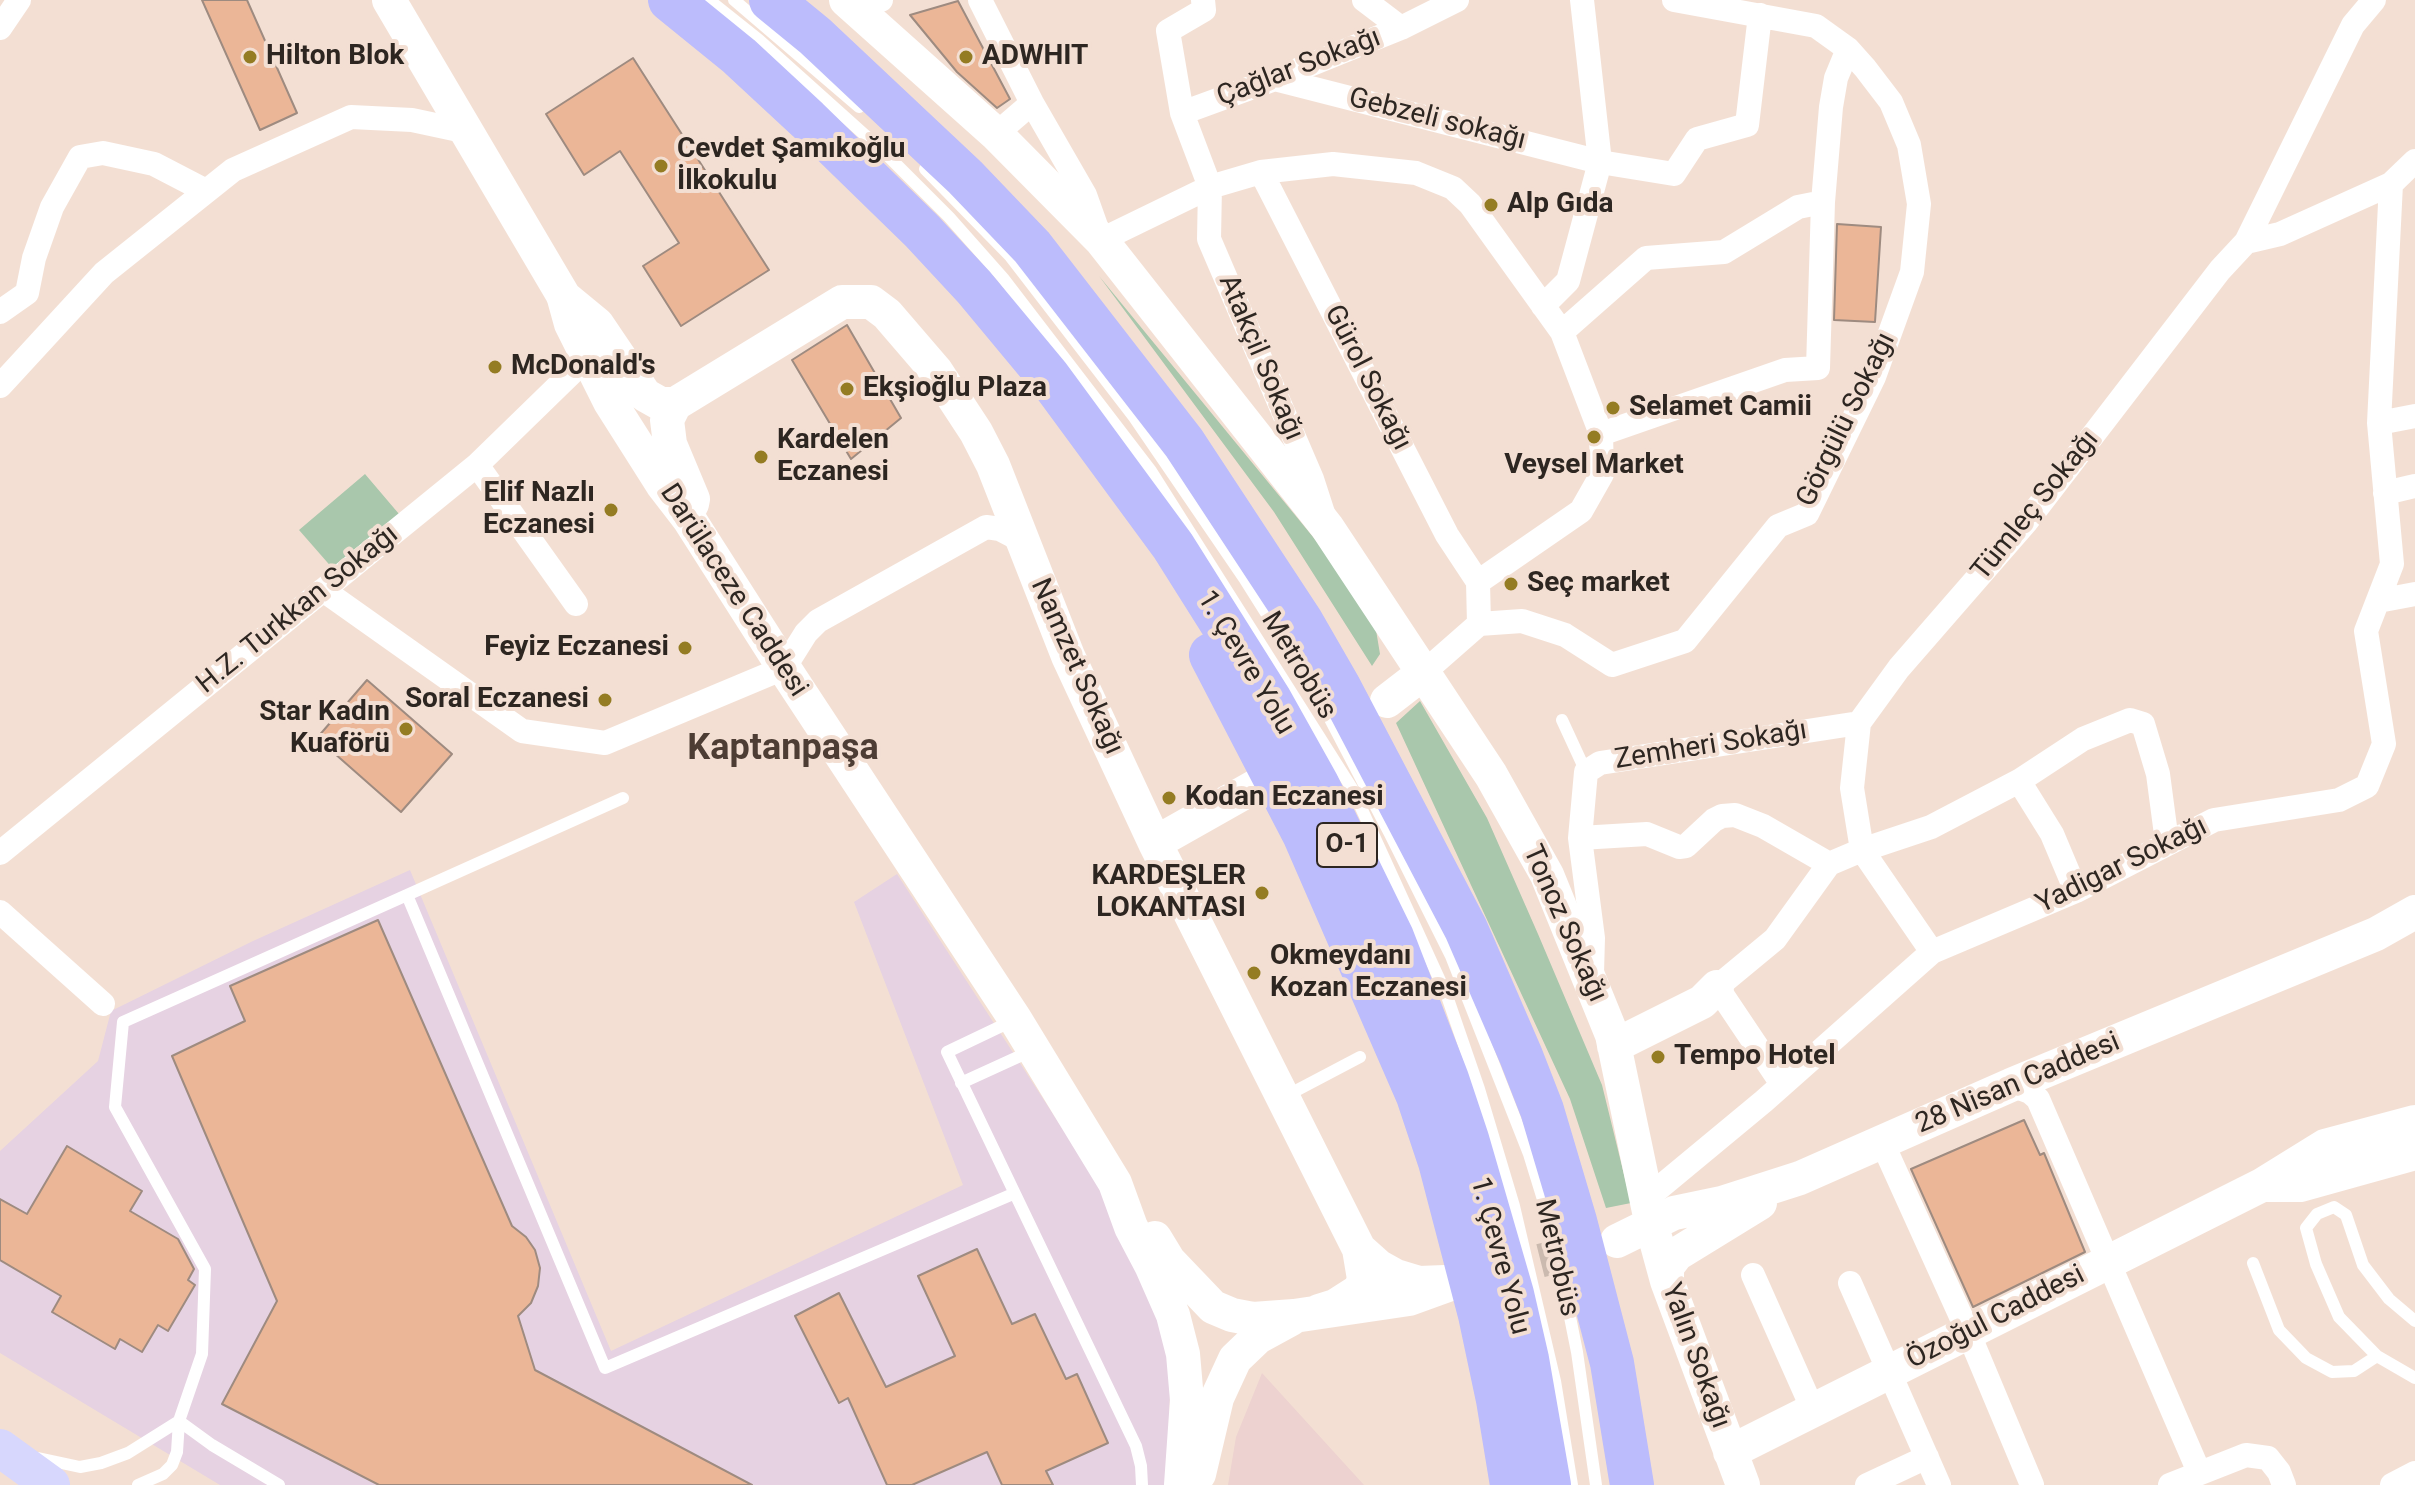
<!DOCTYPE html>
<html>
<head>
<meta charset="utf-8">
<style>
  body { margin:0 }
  canvas { display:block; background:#f3dfd3 }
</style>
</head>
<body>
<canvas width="2415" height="1485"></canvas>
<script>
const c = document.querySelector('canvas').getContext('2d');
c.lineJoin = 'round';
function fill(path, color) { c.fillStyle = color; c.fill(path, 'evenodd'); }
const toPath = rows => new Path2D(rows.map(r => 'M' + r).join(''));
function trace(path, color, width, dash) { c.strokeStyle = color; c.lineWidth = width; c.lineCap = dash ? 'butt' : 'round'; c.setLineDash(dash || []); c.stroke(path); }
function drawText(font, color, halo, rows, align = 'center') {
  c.font = font + ' Roboto,sans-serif'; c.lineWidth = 8; c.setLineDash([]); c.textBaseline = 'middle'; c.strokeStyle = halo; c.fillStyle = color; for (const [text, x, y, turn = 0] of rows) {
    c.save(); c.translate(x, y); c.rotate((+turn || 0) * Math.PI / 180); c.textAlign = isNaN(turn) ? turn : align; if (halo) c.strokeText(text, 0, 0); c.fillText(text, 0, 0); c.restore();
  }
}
fill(toPath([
  [1262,1373,1364,1485,1228,1485,1236,1437]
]), '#edd2d0');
fill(toPath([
  [410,870,611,1351,963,1185,854,902,897,874,1092,1174,1144,1276,1172,1350,1166,1485,220,1485,0,1353,0,1151,98,1061,111,1011,253,941]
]), '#e6d2e2');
fill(toPath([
  [1099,276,1350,582,1376,630,1380,654,1372,666,1274,512],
  [365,474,399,514,334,570,299,530],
  [1420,701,1487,818,1538,934,1602,1085,1631,1203,1606,1208,1570,1099,1396,723]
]), '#a9c7ac');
const building = toPath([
  [202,0,247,0,297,113,260,130,202,0],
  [958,1,1010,99,997,108,957,72,910,15,958,1],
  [633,58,769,270,681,326,643,266,679,243,620,151,584,175,546,114,633,58],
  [1837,224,1881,227,1875,322,1834,320,1837,224],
  [847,325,901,418,851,459,792,360,847,325],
  [367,680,452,754,401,812,317,738,367,680],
  [378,920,512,1226,526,1237,535,1250,540,1268,538,1286,531,1303,518,1316,535,1370,752,1485,379,1485,222,1404,277,1301,172,1056,245,1021,230,986,378,920],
  [2024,1120,2040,1155,2044,1153,2085,1252,1973,1307,1911,1169,2024,1120],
  [67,1146,142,1191,130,1211,178,1239,194,1269,188,1280,195,1285,168,1331,158,1325,142,1352,120,1339,115,1349,52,1312,61,1296,0,1260,0,1199,27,1214,67,1146],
  [977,1249,1012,1324,1035,1314,1066,1379,1077,1374,1108,1443,1046,1471,1053,1485,1002,1485,987,1452,912,1485,887,1485,848,1398,839,1403,795,1316,839,1293,886,1387,955,1356,918,1276,977,1249]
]);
fill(building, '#ebb697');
trace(building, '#9e8b80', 2);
trace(toPath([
  [1491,1273,1595,1247]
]), '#cbbaaf', 34, [34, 17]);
trace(toPath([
  [709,0,759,40,886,154,949,217,1003,278,1151,471,1353,790,1447,996,1479,1089,1514,1206,1555,1381,1572,1485],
  [734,0,859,107],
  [925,169,1010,256,1134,417,1244,578,1317,694,1390,834,1451,956,1529,1154,1553,1232,1577,1352,1596,1485],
  [1562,720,1586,772],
  [407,895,623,798],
  [1012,1021,947,1052,1136,1446,1141,1466,1142,1485],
  [961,1083,1031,1051],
  [1284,1097,1360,1057],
  [2253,1263,2279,1330,2306,1358,2332,1372,2354,1371,2377,1356],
  [2415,1321,2389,1299,2363,1265,2346,1215,2334,1207,2317,1214,2306,1228,2316,1264,2339,1317,2377,1356,2415,1378],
  [38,1458,80,1467,101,1463,128,1453,179,1421],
  [138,1485,163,1474,172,1465,177,1452,179,1421],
  [279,1485,212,1445,179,1421,202,1354,205,1269,115,1107,123,1022,407,895,605,1368,1013,1194]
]), '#fff', 12);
trace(toPath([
  [980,0,1032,103],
  [1203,0,1204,10,1168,31,1182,113,1210,187,1209,239,1312,479,1323,513],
  [1364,0,1401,28],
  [855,9,881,0],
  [0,28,19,0],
  [1275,79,1600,162,1674,174,1697,139,1747,125,1760,15],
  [1182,113,1275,79,1401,28,1457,0],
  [996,134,1032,103,1085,195,1101,240,1210,187,1261,172,1333,164,1416,173,1453,188,1470,204,1562,332,1601,434,1602,474,1581,511,1478,582,1479,624,1422,674],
  [1261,172,1447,535,1478,582],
  [2246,242,2280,234,2391,184,2415,161],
  [1543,306,1568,281,1600,162,1582,0],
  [0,312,27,293,34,258,52,207,80,157,103,153,154,164,206,191],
  [1562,332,1646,258,1724,252,1798,207,1823,202],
  [0,386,104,273,233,170,351,117,412,120,468,132],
  [2379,423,2415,416],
  [1601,434,1785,370,1818,368,1823,202,1831,107,1836,78,1848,49],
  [477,465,576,604],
  [2385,493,2415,486],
  [323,590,522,731,605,743,784,668,806,633,818,621,986,527,1000,529,1021,540],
  [2378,601,2415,594],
  [1479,624,1522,621,1565,635,1612,665,1685,641,1778,526,1807,514,1874,377,1912,272,1919,204,1909,145,1891,102,1865,68,1848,49,1816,26,1674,0],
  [2019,781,2052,834,2076,891],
  [1580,838,1647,834,1679,847,1686,846,1714,820,1722,816,1735,815,1763,826,1829,864],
  [0,853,477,465,587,358],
  [0,912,103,1004],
  [1932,952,1862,850,1931,827,2019,781,2083,739,2130,720,2143,724,2158,774,2167,842],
  [1592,973,1593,938,1580,838,1586,772,1600,763,1859,723],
  [1782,1084,1717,987,1775,939,1829,864,1862,850,1852,788,1859,723,1899,668,2027,521,2220,270,2246,242,2353,25,2374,0],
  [2011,1085,2030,1092,2038,1099,2199,1472],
  [1882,1142,1968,1332,2032,1485],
  [1647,1198,1764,1101,1932,952,2076,891,2214,820,2339,800,2367,786,2384,744,2366,631,2392,564,2379,423,2391,184],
  [1753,1275,1813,1410],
  [1850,1283,1939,1485],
  [1867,1485,1927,1457],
  [2170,1485,2246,1455,2268,1458,2279,1472,2284,1485],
  [2392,1485,2415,1473]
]), '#fff', 24);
trace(toPath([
  [389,0,563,295,571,324,610,402,662,484,689,519,784,668,1015,1019,1115,1183,1131,1227,1151,1265,1173,1315,1183,1354,1187,1400,1181,1485],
  [846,0,996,134,1101,240,1327,527,1491,775,1547,875,1612,1035,1652,1226,1667,1281,1743,1485],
  [563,296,597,324,645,395,661,404,675,404,842,302,871,302,887,314,936,371,976,432,993,465,1068,656,1155,843,1359,1249,1364,1279,1360,1290,1335,1306,1319,1311],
  [675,404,667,420,670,444,693,499,692,504],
  [1387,701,1422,674],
  [1155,843,1270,778],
  [1614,1046,1702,1002,1717,987],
  [2268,1185,2300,1185,2415,1153],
  [1155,1238,1169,1261,1213,1307,1232,1315,1253,1319,1294,1316,1409,1299,1456,1282],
  [1617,1241,1674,1213,1722,1203,1800,1178,2011,1085,2376,934,2415,912],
  [1359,1249,1378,1266,1396,1276,1419,1283,1445,1282],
  [1667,1281,1667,1267,1677,1254,1760,1203],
  [1730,1452,2262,1185,2325,1146,2415,1122],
  [1199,1474,1217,1398,1235,1359,1258,1337,1291,1319]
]), '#fff', 34);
trace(toPath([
  [0,1448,51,1485]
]), '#d7d7fd', 38);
trace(toPath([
  [670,0,739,56,808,120,922,231,974,287,1048,376,1173,546,1270,700,1317,784,1392,937,1447,1079,1467,1139,1512,1294,1527,1359,1549,1485],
  [771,0,815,36,965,177,1032,247,1184,443,1301,621,1339,687,1466,929,1521,1056,1542,1110,1575,1221,1612,1363,1632,1485],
  [1211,655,1304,834,1418,1096,1440,1162,1480,1315,1498,1400,1512,1485]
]), '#bcbcfc', 44);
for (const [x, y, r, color] of [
  [250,57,8,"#947c23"],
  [966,57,8,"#947c23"],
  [661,166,8,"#947c23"],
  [1491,205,8,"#947c23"],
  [495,367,8,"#947c23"],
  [847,389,8,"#947c23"],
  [1613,408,8,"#947c23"],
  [1594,437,8,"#947c23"],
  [761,457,8,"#947c23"],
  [611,510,8,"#947c23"],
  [1511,584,8,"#947c23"],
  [685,648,8,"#947c23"],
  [605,700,8,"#947c23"],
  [406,729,8,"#947c23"],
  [1169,798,8,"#947c23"],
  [1262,893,8,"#947c23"],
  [1254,973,8,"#947c23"],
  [1658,1057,8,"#947c23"]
]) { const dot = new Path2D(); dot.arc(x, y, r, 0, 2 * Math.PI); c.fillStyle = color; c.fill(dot); trace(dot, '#f3dfd3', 3); }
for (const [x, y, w] of [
  [1347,845,60]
]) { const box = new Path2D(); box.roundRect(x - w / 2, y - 22, w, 44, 6); c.fillStyle = '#f3dfd3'; c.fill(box); trace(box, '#2d2621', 2); }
drawText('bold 26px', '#2d2621', null, [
  ["O-1",1347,845]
]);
drawText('bold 28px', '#2d2621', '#f3dfd3', [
  ["Hilton Blok",266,57],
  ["ADWHIT",982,57],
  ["Cevdet Şamıkoğlu",677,150],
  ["İlkokulu",677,182],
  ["Alp Gıda",1507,205],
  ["McDonald's",511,367],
  ["Ekşioğlu Plaza",863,389],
  ["Selamet Camii",1629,408],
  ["Kardelen",777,441],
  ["Eczanesi",777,473],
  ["Veysel Market",1594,466,"center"],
  ["Elif Nazlı",595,494,"right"],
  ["Eczanesi",595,526,"right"],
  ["Seç market",1527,584],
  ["Feyiz Eczanesi",669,648,"right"],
  ["Soral Eczanesi",589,700,"right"],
  ["Star Kadın",390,713,"right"],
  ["Kuaförü",390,745,"right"],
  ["Kodan Eczanesi",1185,798],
  ["KARDEŞLER",1246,877,"right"],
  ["LOKANTASI",1246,909,"right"],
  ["Okmeydanı",1270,957],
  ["Kozan Eczanesi",1270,989],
  ["Tempo Hotel",1674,1057]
], 'left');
drawText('28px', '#2d2621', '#f3dfd3', [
  ["Çağlar Sokağı",1299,68,-21],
  ["Gebzeli sokağı",1437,120,14],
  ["Atakçil Sokağı",1260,358,67],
  ["Gürol Sokağı",1367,378,63],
  ["Görgülü Sokağı",1847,420,-64],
  ["Tümleç Sokağı",2036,506,-51],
  ["Darülaceze Caddesi",733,591,57],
  ["H.Z. Turkkan Sokağı",298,610,-39],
  ["1. Çevre Yolu",1245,663,59],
  ["Metrobüs",1298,666,59],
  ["Namzet Sokağı",1076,667,66],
  ["Zemheri Sokağı",1711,746,-9],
  ["Yadigar Sokağı",2122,866,-26],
  ["Tonoz Sokağı",1564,924,66],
  ["28 Nisan Caddesi",2018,1084,-23],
  ["1. Çevre Yolu",1499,1256,75],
  ["Metrobüs",1556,1258,77],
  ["Özoğul Caddesi",1996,1318,-27],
  ["Yalın Sokağı",1695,1356,70]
]);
drawText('bold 36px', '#4d3d34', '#f3dfd3', [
  ["Kaptanpaşa",783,750]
]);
</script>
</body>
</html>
